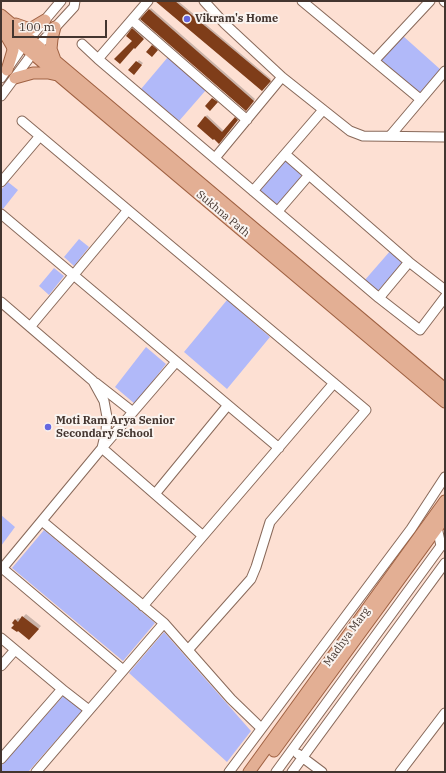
<!DOCTYPE html>
<html>
<head>
<meta charset="utf-8">
<style>
  body { margin:0 }
  #map { position:relative; width:446px; height:773px; overflow:hidden; background:#fde0d3; font-family:"IBM Plex Serif",serif }
  canvas { display:block }
  .frame { position:absolute; inset:0; border:2px solid #43352f; pointer-events:none }
  .scale { position:absolute; left:12px; top:20px; width:95px; height:18px; box-sizing:border-box; border:2px solid #43352f; border-top:0; padding-left:5px; font-size:12px; line-height:14px; white-space:nowrap; color:#43352f; -webkit-text-stroke:3px #faf3ef; paint-order:stroke }
</style>
</head>
<body>
<div id="map">
<canvas width="446" height="773"></canvas>
<div class="frame"></div>
<div class="scale">100 m</div>
</div>
<script>
const c = document.querySelector('canvas').getContext('2d');
c.lineJoin = 'round';
function fill(path, color) { c.fillStyle = color; c.fill(path, 'evenodd'); }
const toPath = rows => new Path2D(rows.map(r => 'M' + r).join(''));
function trace(path, color, width, dash) { c.strokeStyle = color; c.lineWidth = width; c.lineCap = dash ? 'butt' : 'round'; c.setLineDash(dash || []); c.stroke(path); }
function drawText(font, color, halo, rows, align = 'center') {
  c.font = font + ' "IBM Plex Serif",serif'; c.lineWidth = 4; c.setLineDash([]); c.textBaseline = 'middle'; c.strokeStyle = halo; c.fillStyle = color; for (const [text, x, y, turn = 0] of rows) {
    c.save(); c.translate(x, y); c.rotate((+turn || 0) * Math.PI / 180); c.textAlign = isNaN(turn) ? turn : align; if (halo) c.strokeText(text, 0, 0); c.fillText(text, 0, 0); c.restore();
  }
}
fill(toPath([
  [403,36,441,70,419,94,381,60],
  [168,57,206,90,179,121,141,89],
  [285,158,305,175,277,208,257,191],
  [8,182,18,190,3,209,1,207,1,190],
  [79,239,89,247,74,266,64,257],
  [391,250,404,261,377,292,364,281],
  [54,268,64,276,49,295,39,286],
  [227,300,270,337,227,389,184,352],
  [146,347,166,364,135,404,115,387],
  [1,515,15,527,1,546],
  [44,530,155,623,123,661,12,568],
  [164,632,251,731,227,762,129,673],
  [64,695,82,711,28,772,1,772,1,766]
]), '#b1b9f9');
fill(toPath([
  [158,1,178,1,271,79,262,90],
  [151,8,255,99,246,110,142,19],
  [135,28,144,37,135,47,134,41,128,35],
  [139,60,143,63,134,74,130,70],
  [207,115,224,131,237,116,239,118,219,143,198,126],
  [26,614,41,626,32,636,15,625,16,620,18,618,21,619]
]), '#0003');
fill(toPath([
  [155,1,175,1,271,81,262,91],
  [149,9,254,101,246,111,140,19],
  [132,28,144,39,135,49,134,48,120,64,114,59,132,41,126,36],
  [152,45,158,50,152,57,146,52],
  [136,61,142,65,134,75,128,70],
  [212,98,218,102,210,111,205,106],
  [205,116,222,132,235,117,238,120,219,144,214,139,213,140,197,126],
  [22,616,39,629,29,640,18,631,17,632,11,628,14,625,12,623,15,619,18,622]
]), '#7f3d19');
const minor = toPath([
  [204,1,225,24,282,77,350,131,363,136,445,137],
  [302,1,420,99],
  [444,1,445,2],
  [132,20,247,120],
  [82,44,98,59,379,298,420,330,445,297],
  [98,59,148,1],
  [374,61,430,1],
  [1,78,23,46,61,1],
  [1,96,38,46,74,7,75,1],
  [22,121,366,410,270,522,256,567,251,579,188,650],
  [390,136,445,71],
  [285,154,409,262,445,290],
  [215,158,282,77],
  [1,182,40,136],
  [253,191,323,110],
  [278,211,309,175],
  [1,214,279,448],
  [379,298,409,262],
  [1,302,93,381,104,401,107,417,106,431,102,448,1,570],
  [30,327,128,210],
  [176,362,102,448,203,536],
  [96,383,133,412],
  [155,494,228,405],
  [42,521,164,623,231,699,261,728],
  [2,568,123,670],
  [143,606,334,383],
  [1,638,62,689],
  [1,666,15,650],
  [298,754,322,772],
  [1,759,62,689,89,710],
  [36,772,164,623],
  [229,772,411,529,445,477],
  [276,772,441,546,437,527],
  [292,772,445,563],
  [400,772,445,713]
]);
const major = toPath([
  [1,15,445,389],
  [16,24,30,29,45,20],
  [1,27,445,402],
  [5,34,12,46,13,50,7,70],
  [55,60,51,49,52,39,55,27],
  [15,78,33,73,48,73,57,75],
  [274,751,445,517],
  [249,772,445,501]
]);
trace(minor, '#88695a', 11);
trace(major, '#9f6142', 13);
trace(minor, '#fff', 9);
trace(major, '#e3af94', 11);
for (const [x, y, r, color] of [
  [187,19,4,"#6567e0"],
  [48,427,4,"#6567e0"]
]) { const dot = new Path2D(); dot.arc(x, y, r, 0, 2 * Math.PI); c.fillStyle = color; c.fill(dot); trace(dot, '#faf3ef', 1.5); }
drawText('bold 11px', '#43352f', '#faf3ef', [
  ["Vikram's Home",195,19],
  ["Moti Ram Arya Senior",56,421],
  ["Secondary School",56,434]
], 'left');
drawText('11px', '#43352f', '#faf3ef', [
  ["Sukhna Path",223,214,40],
  ["Madhya Marg",347,637,-54]
]);
</script>
</body>
</html>
